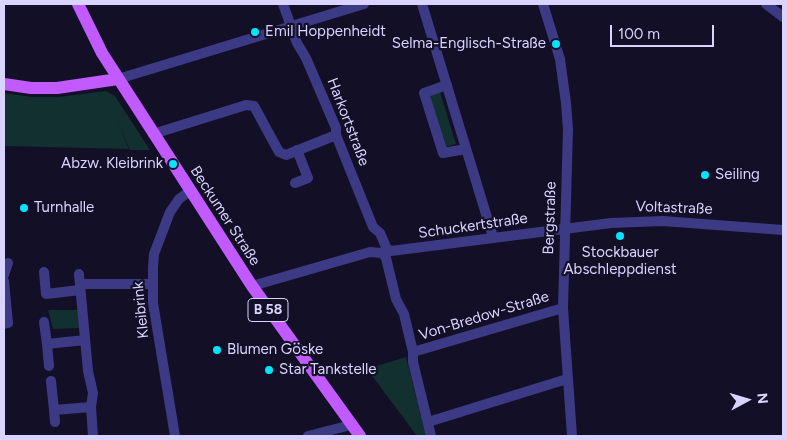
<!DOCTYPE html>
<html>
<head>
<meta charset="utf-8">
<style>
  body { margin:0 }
  #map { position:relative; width:787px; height:440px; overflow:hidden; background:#130f26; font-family:Figtree,sans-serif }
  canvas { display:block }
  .frame { position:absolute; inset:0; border:5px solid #d9d4ff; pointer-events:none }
  .north { position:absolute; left:722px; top:375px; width:50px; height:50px; -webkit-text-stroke:4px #130f26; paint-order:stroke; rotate:84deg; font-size:14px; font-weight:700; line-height:20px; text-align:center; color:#d9d4ff }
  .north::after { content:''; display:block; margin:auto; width:18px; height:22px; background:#d9d4ff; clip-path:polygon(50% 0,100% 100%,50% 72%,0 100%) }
  .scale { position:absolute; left:610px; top:25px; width:104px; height:22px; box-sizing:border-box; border:2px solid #d9d4ff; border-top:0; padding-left:6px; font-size:15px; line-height:18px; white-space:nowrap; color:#d9d4ff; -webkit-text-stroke:4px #130f26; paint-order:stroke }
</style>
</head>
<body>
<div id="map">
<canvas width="787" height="440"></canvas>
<div class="frame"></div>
<div class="north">N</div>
<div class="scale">100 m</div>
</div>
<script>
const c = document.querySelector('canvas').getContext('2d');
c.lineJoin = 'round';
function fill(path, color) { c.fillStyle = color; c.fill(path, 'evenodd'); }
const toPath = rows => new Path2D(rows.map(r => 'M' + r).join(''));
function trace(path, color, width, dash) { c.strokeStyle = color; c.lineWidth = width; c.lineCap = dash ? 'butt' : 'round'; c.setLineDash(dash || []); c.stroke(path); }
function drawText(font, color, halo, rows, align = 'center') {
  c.font = font + ' Figtree,sans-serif'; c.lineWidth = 4.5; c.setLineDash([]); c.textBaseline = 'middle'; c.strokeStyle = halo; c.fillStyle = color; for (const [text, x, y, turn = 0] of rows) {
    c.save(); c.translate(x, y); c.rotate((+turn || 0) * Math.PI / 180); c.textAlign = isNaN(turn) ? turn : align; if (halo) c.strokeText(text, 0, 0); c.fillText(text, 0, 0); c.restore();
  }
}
fill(toPath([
  [106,91,115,96,150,150,130,150,117,119,129,149,4,146,4,93,32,97,59,97],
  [440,92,456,144,445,147,430,96],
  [48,310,78,310,79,328,53,329],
  [406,357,426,436,417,436,367,369]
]), '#12302f');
trace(toPath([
  [283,4,297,43,306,58,336,128,336,135,373,227,380,233,387,249,391,251,611,223,663,221,783,230],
  [422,4,493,237],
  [543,4,560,59,566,103,568,129,563,308,572,436],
  [766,4,783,17],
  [118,79,364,4],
  [447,85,424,93,443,153,466,149],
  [153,134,246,105,254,106,279,152,286,155,336,135],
  [295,183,308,178,297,150],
  [44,272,46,294,80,290],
  [79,274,88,371,93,393,91,407,93,436],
  [4,275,8,263],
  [4,281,8,323,4,324],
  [80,284,152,284],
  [252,286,370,252,382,253,386,258,396,299,404,314,413,352,413,362,431,436],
  [44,322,47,344,85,340],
  [47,344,49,366],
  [413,352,563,308],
  [51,381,54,410],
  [55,422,54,410,91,407],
  [428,422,567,379],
  [175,436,153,303,153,268,154,254,170,212,179,199,190,191],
  [308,436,351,425]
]), '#3d3a85', 10);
trace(toPath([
  [78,4,102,53,252,286,360,436],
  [4,84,31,88,57,88,118,79]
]), '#c25bff', 12);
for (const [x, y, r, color] of [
  [255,32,5,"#00e5ff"],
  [556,44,5,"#00e5ff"],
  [173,164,5,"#00e5ff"],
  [705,175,5,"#00e5ff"],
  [24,208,5,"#00e5ff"],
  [620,236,5,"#00e5ff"],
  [217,350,5,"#00e5ff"],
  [269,370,5,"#00e5ff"]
]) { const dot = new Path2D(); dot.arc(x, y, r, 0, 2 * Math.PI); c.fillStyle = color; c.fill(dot); trace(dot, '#130f26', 2); }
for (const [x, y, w] of [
  [268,310,40]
]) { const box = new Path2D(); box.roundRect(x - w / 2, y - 11.5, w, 23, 4); c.fillStyle = '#130f26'; c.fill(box); trace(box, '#d9d4ff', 1); }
drawText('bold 14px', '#d9d4ff', null, [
  ["B 58",268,310]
]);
drawText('15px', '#d9d4ff', '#130f26', [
  ["Emil Hoppenheidt",265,32],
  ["Selma-Englisch-Straße",546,44,"right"],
  ["Abzw. Kleibrink",163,164,"right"],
  ["Seiling",715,175],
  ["Turnhalle",34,208],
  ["Stockbauer",620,253,"center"],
  ["Abschleppdienst",620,270,"center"],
  ["Blumen Göske",227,350],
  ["Star Tankstelle",279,370]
], 'left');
drawText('15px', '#d9d4ff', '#130f26', [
  ["Harkortstraße",348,122,69],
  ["Voltastraße",674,208,2],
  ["Beckumer Straße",225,216,57],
  ["Bergstraße",550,218,-88],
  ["Schuckertstraße",473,226,-8],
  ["Kleibrink",141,310,-96],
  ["Von-Bredow-Straße",484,316,-17]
]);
</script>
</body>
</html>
